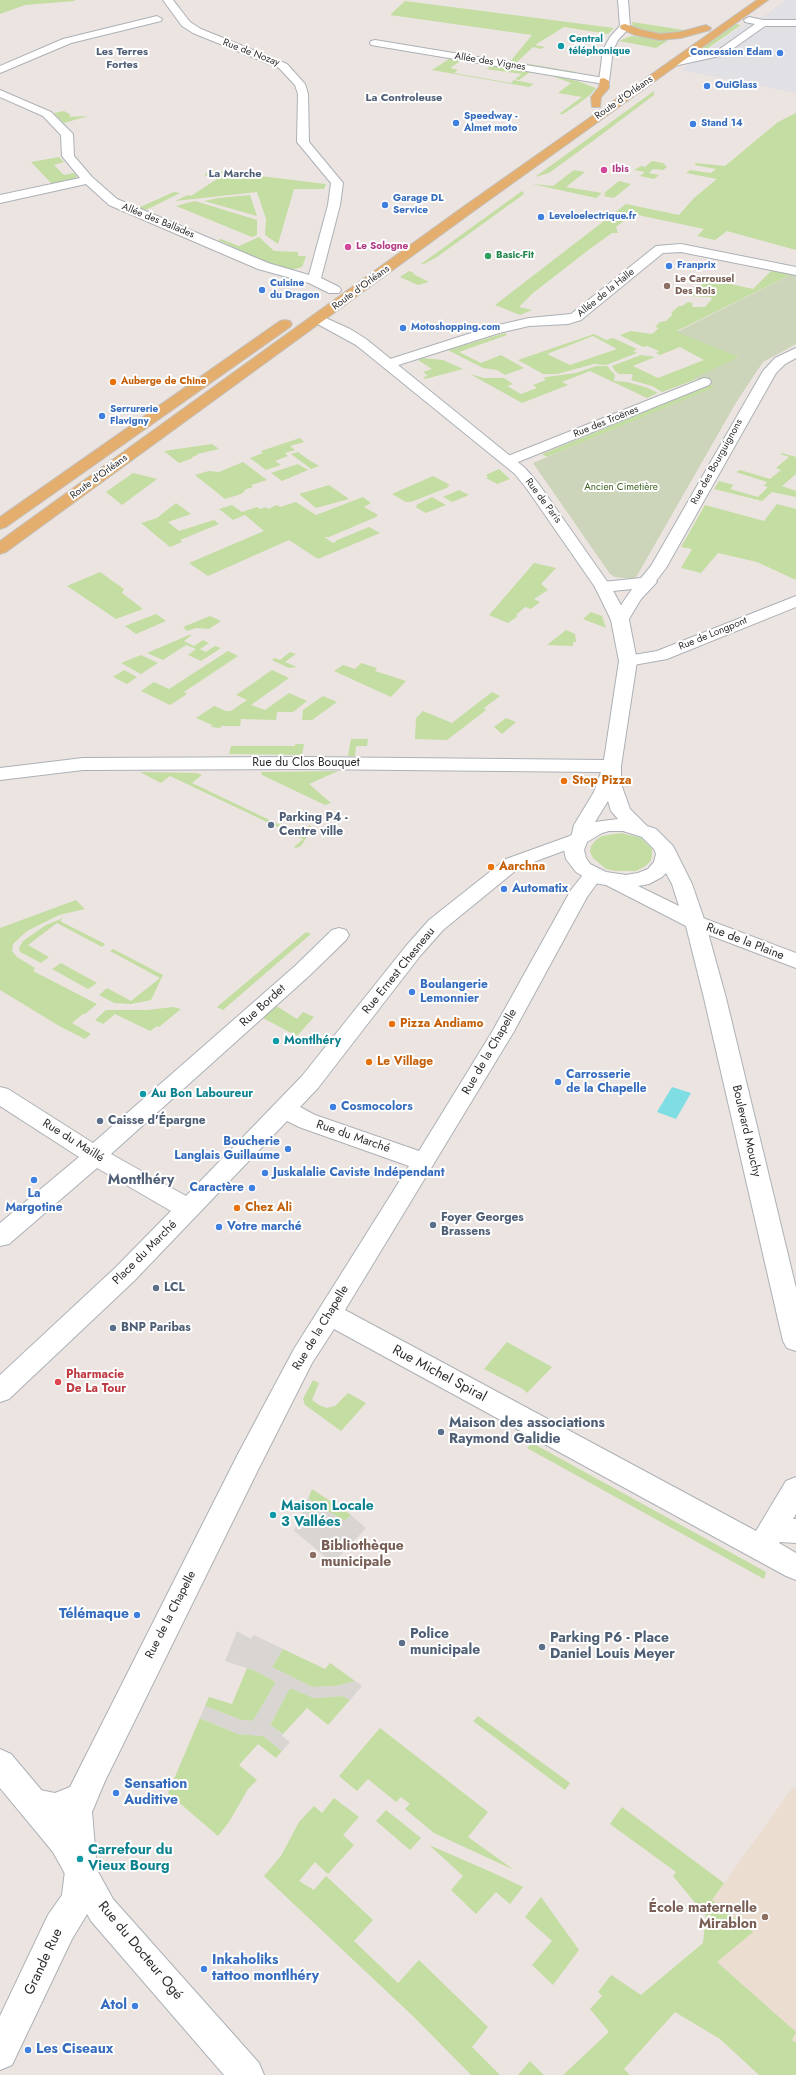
<!DOCTYPE html>
<html>
<head>
<meta charset="utf-8">
<style>
  body { margin:0 }
  canvas { display:block; background:#ece4e0 }
</style>
</head>
<body>
<canvas width="796" height="2075"></canvas>
<script>
const c = document.querySelector('canvas').getContext('2d');
c.lineJoin = 'round';
function fill(path, color) { c.fillStyle = color; c.fill(path, 'evenodd'); }
const toPath = rows => new Path2D(rows.map(r => 'M' + r).join(''));
function trace(path, color, width, dash) { c.strokeStyle = color; c.lineWidth = width; c.lineCap = dash ? 'butt' : 'round'; c.setLineDash(dash || []); c.stroke(path); }
function drawText(font, color, halo, rows, align = 'center') {
  c.font = font + ' Jost,sans-serif'; c.lineWidth = 4; c.setLineDash([]); c.textBaseline = 'middle'; c.strokeStyle = halo; c.fillStyle = color; for (const [text, x, y, turn = 0] of rows) {
    c.save(); c.translate(x, y); c.rotate((+turn || 0) * Math.PI / 180); c.textAlign = isNaN(turn) ? turn : align; if (halo) c.strokeText(text, 0, 0); c.fillText(text, 0, 0); c.restore();
  }
}
fill(toPath([
  [786,0,796,0,796,93,681,70,731,33,751,21,759,20]
]), '#e0e0e5');
fill(toPath([
  [793,1787,796,1789,796,2043,792,2040,796,2032,717,1962,712,1900]
]), '#ecddd1');
fill(toPath([
  [0,0,74,0,75,1,25,5,0,14],
  [405,1,614,28,608,34,564,27,535,45,545,47,541,49,533,47,517,62,576,72,574,74,509,63,532,35,390,15],
  [632,22,684,30,678,34,652,34,633,27],
  [736,24,741,25,698,55,691,56],
  [631,36,666,39,667,41,656,48,619,41],
  [449,59,470,62,459,62,450,68,458,70,454,73,511,83,514,80,534,84,529,87,432,70],
  [491,66,530,72,519,80,515,79,522,74,486,69],
  [549,75,577,81,596,88,590,95,578,104,563,114,559,114,582,97,558,93,571,83],
  [654,91,654,95,593,141,549,173,535,177],
  [64,111,71,115,69,117,88,116,64,123,54,113],
  [796,113,796,250,727,231,715,240,697,236,704,229,633,214,616,227,618,233,612,233,591,248,533,293,519,307,532,310,520,315,495,305,626,204,679,215,694,198,717,179,686,173,690,170,711,173,716,169,694,165,696,163,725,166,778,122],
  [59,157,64,162,54,165,64,175,74,173,77,176,76,178,52,184,31,162],
  [652,161,663,163,667,167,663,170,653,169,649,173,659,175,654,179,640,176,645,172,634,170,641,166,645,167],
  [211,170,285,179,326,184,324,189,294,189,278,244,265,235,266,219,257,192,175,201,188,195,191,196,217,179,204,175],
  [574,170,585,172,566,187,602,193,596,198,532,184,553,186],
  [619,181,631,184,614,198,603,196,606,194,604,193],
  [522,191,524,194,437,257,424,264,421,264],
  [174,192,180,193,146,210,138,208],
  [250,195,257,216,204,201,219,198],
  [195,201,257,220,257,235,252,237,176,206],
  [259,237,274,251,298,252,298,256,306,256,302,267,292,270,272,265,218,240,221,239,239,246],
  [774,268,796,272,677,331,740,357,695,378,697,379,662,392,652,386,631,380,633,375,630,374,619,374,615,371,612,366,641,355,655,357,633,366,658,378,704,360,680,347,660,355,656,353,659,351,647,346,643,347,620,335,631,331,652,334,659,328,655,327,660,322,666,321,673,314,671,313,679,306,682,306,688,302,693,303,692,307,705,307,712,299,710,297,689,296,708,279,753,289],
  [409,271,414,273,413,274,429,282,418,285,400,277],
  [505,333,507,335,459,352,481,363,501,355,524,368,505,375,497,370,483,368,448,350],
  [594,334,606,340,613,338,637,349,633,351,637,353,606,365,594,364,557,374,543,374,518,360],
  [593,336,617,349,570,365,547,354],
  [423,358,443,360,463,369,425,379,423,377,428,376,423,372,432,369,418,360],
  [596,366,607,366,615,375,614,381,627,382,648,388,658,393,647,398,590,371,562,382,568,385,522,403,470,374,484,378,504,378,513,384,507,386,521,394,537,388,533,385,546,380,543,378,546,377,576,373],
  [711,385,716,387,547,457,542,454],
  [300,438,304,442,290,446,295,450,285,453,288,456,275,461,281,465,266,470,250,458,263,453,261,451],
  [212,444,219,449,197,454,198,455,192,457,193,458,179,463,164,451],
  [298,452,309,460,319,466,311,469,291,454],
  [782,453,796,457,796,474,782,486,796,491,796,497,772,492,762,501,714,489,719,481,734,485,730,489,758,497,768,487,764,486,767,482,736,472,740,470,770,479,781,470,776,468,789,457,780,454],
  [243,462,267,480,251,485,253,487,244,490,245,491,241,494,225,499,195,475,209,471,219,472],
  [298,464,308,470,282,481,271,473],
  [499,469,510,479,497,484,486,478,488,477,486,475],
  [133,473,157,479,122,505,106,492],
  [433,476,450,485,447,486,449,487,411,502,406,502,392,494],
  [329,485,349,499,316,508,299,494],
  [459,490,469,495,452,502,443,497],
  [363,497,371,503,364,507,378,515,376,517,329,537,324,537,333,543,336,542,335,541,369,527,380,533,318,559,289,540,208,576,189,563,264,531,245,515,233,520,219,509,232,505,242,512,257,507,260,509,266,507,268,509,277,505,280,507,296,502,316,515],
  [432,497,446,505,426,513,415,507,418,506,416,505],
  [176,503,191,514,168,522,179,531,214,520,219,524,180,540,182,542,170,547,141,523,157,518],
  [777,504,796,509,796,580,757,562,718,553,701,573,681,568,692,549,681,547,705,505,764,521],
  [534,563,556,568,541,584,548,590,534,599,540,602,531,609,525,607,516,615,518,616,508,623,489,615],
  [100,572,124,589,122,593,143,609,116,619,67,586],
  [591,612,602,616,606,628,583,619],
  [156,614,166,621,136,634,125,626],
  [210,616,221,621,209,629,196,628,187,631,183,627],
  [566,630,575,634,576,642,573,642,573,646,547,645],
  [189,635,192,635,184,641,194,646,203,640,209,643,200,649,206,652,215,646,221,648,201,661,188,655,196,649,186,645,163,660,147,653],
  [228,651,238,656,184,692,187,694,170,705,141,691,154,682,169,689],
  [290,652,296,654,285,662,297,667,289,668,272,660,275,658,280,660],
  [141,655,158,663,141,674,121,663],
  [361,663,377,668,375,671,406,681,391,697,334,671,343,665,355,669],
  [124,670,137,677,127,684,113,677],
  [272,670,289,678,251,705,265,710,289,693,307,701,293,712,277,712,276,720,241,719,240,726,221,726,221,728,211,727,212,725,196,718,214,706,226,711,231,711,247,700,236,695],
  [492,692,500,696,484,708,486,710,447,740,415,739,416,718,423,711,452,723],
  [323,696,337,702,312,720,302,720,303,710],
  [506,718,516,722,502,734,494,727],
  [351,739,368,739,367,746,356,746,355,756,348,756],
  [295,744,304,744,302,755,229,754,231,746,295,746],
  [338,771,309,784,331,803,325,805,262,775,261,772],
  [140,772,197,773,202,775,192,783,299,834,310,825,312,829,301,846,296,848,294,847,303,839,170,776,161,783],
  [621,833,641,838,652,849,652,856,650,862,644,867,636,871,616,871,606,869,593,858,590,852,591,846,596,840,602,836],
  [76,900,85,909,59,915,27,931,13,944,12,951,17,957,35,968,33,971,97,1004,85,1014,83,1014,72,1023,91,1034,85,1039,61,1027,0,990,0,928],
  [63,918,60,921,105,944,102,947,57,923,28,945,49,957,41,963,20,952,19,948,23,941,46,925],
  [306,932,311,934,223,1010,217,1007],
  [113,949,163,975,151,1000,131,1004,114,1003,99,995,107,988,131,1001,160,978,110,951],
  [61,963,97,983,88,989,52,969],
  [275,1005,297,1019,303,1012,314,1017,297,1036,261,1017],
  [173,1007,181,1009,159,1027,157,1026,150,1031,115,1014,103,1024,95,1020,106,1010,147,1010],
  [507,1342,552,1367,527,1393,523,1389,484,1369],
  [313,1380,319,1383,312,1400,319,1405,327,1408,335,1406,348,1393,366,1403,341,1431,305,1405,303,1399],
  [534,1444,766,1572,764,1579,527,1448,530,1445],
  [312,1489,351,1515,345,1521,341,1519,308,1499],
  [283,1649,325,1669,330,1663,355,1681,336,1686,312,1687,272,1667],
  [247,1668,256,1671,276,1682,253,1721,241,1720,205,1706,209,1697,232,1704],
  [290,1688,314,1698,343,1696,350,1700,328,1725,307,1708,283,1734,270,1725],
  [478,1716,570,1783,565,1790,473,1721],
  [200,1718,238,1734,263,1736,282,1751,276,1758,258,1744,239,1765,257,1780,248,1789,229,1822,218,1836,168,1793],
  [380,1728,488,1812,468,1837,514,1870,434,1833,405,1809,410,1804,401,1797,396,1802,368,1779,357,1791,339,1776],
  [334,1798,359,1817,343,1835,354,1845,328,1874,315,1862,299,1881,314,1890,326,1876,373,1920,354,1941,398,1983,419,1960,488,2027,472,2047,500,2075,471,2075,415,2018,264,1876,281,1856,299,1822,314,1806,322,1813],
  [622,1807,724,1883,712,1900,753,1932,717,1962,796,2032,792,2040,796,2043,796,2075,759,2075,720,2039,675,2012,624,2069,630,2075,563,2075,609,2032,590,2009,602,1996,598,1992,611,1975,641,1995,703,1943,706,1916,673,1876,676,1872,610,1824],
  [386,1810,421,1838,410,1850,376,1821],
  [429,1845,489,1871,523,1887,510,1904,496,1892,476,1914,451,1890,463,1876],
  [541,1897,579,1950,553,1985,532,1965,552,1941,525,1917],
  [530,2061,544,2075,518,2075]
]), '#c3dda2');
fill(toPath([
  [796,272,796,344,763,362,737,401,635,579,615,577,610,574,533,463,715,387,694,378,740,357,677,332]
]), '#ccd4b9');
fill(toPath([
  [308,1498,341,1519,345,1521,351,1515,366,1528,333,1563,294,1531],
  [237,1631,251,1639,254,1635,283,1649,272,1667,312,1687,336,1686,355,1681,362,1686,350,1700,343,1696,314,1698,290,1688,270,1725,283,1734,282,1736,290,1742,282,1751,263,1736,238,1734,200,1718,205,1706,241,1720,253,1721,276,1682,256,1671,225,1661]
]), '#d9d5d2');
fill(toPath([
  [672,1087,691,1093,676,1119,657,1112]
]), '#7edee3');
const minor = toPath([
  [163,0,173,0,190,22,201,29,287,64,305,84,308,94,309,142,343,183,340,205,321,278,339,287,341,290,339,293,329,293,309,283,258,269,109,205,86,184,0,203,0,195,80,178,62,156,61,135,43,116,0,97,0,90,51,112,73,134,74,156,92,177,117,199,268,263,309,275,328,205,331,183,297,142,298,94,295,85,279,68,193,33,182,26,163,0],
  [157,16,162,19,161,21,71,43,0,73,0,66,63,39,157,16],
  [749,17,763,20,796,20,796,26,765,26,724,55,674,66,669,63,670,61,717,51,755,24,745,22,744,20,749,17],
  [375,40,604,78,609,81,604,84,371,45,370,43,371,41,375,40],
  [681,244,796,267,796,275,681,252,663,253,581,320,568,324,529,326,499,333,389,368,384,367,382,364,384,361,490,327,529,318,571,314,656,246,681,244],
  [704,378,709,379,711,382,709,385,513,464,508,466,503,464,500,461,503,458,704,378],
  [796,596,796,607,667,659,628,666,622,665,619,661,622,657,657,651,796,596],
  [578,833,585,835,588,839,585,843,520,867,443,930,420,956,318,1088,300,1107,315,1115,419,1151,492,1032,571,890,586,871,593,869,600,871,603,875,587,897,513,1033,345,1310,756,1531,786,1481,796,1477,796,1514,793,1519,796,1519,796,1543,780,1542,779,1543,796,1553,796,1580,786,1576,334,1329,312,1363,258,1470,105,1781,92,1812,97,1871,94,1900,89,1911,72,1939,12,2065,0,2070,0,2016,48,1915,62,1895,65,1871,61,1821,55,1823,24,1815,19,1804,24,1793,35,1789,55,1793,70,1787,238,1454,294,1349,409,1166,299,1127,287,1121,134,1281,9,1399,0,1402,0,1375,116,1267,171,1211,97,1168,9,1244,0,1246,0,1223,79,1157,0,1106,0,1087,8,1089,93,1143,295,966,332,930,339,928,346,930,349,935,346,940,309,976,111,1154,186,1196,302,1076,406,946,429,920,506,859,578,833],
  [695,915,796,953,796,968,688,927,685,922,688,917,695,915]
]);
const tertiary = toPath([
  [618,0,628,0,630,27,618,40,613,50,609,81,604,84,599,81,603,50,610,37,620,26,618,0],
  [796,348,796,358,785,364,776,373,666,568,656,581,657,582,641,599,626,624,620,625,614,624,611,620,632,589,603,592,597,591,595,587,597,583,603,582,641,578,651,566,763,371,775,358,796,348]
]);
const secondary = toPath([
  [319,315,350,329,366,339,525,468,538,483,611,587,629,620,637,661,621,766,621,784,630,809,647,826,656,829,673,846,692,884,705,922,726,998,796,1288,796,1351,787,1348,783,1341,704,998,686,926,606,885,594,883,576,872,566,859,564,850,568,839,572,834,574,825,594,792,601,772,304,769,83,770,0,780,0,768,83,758,304,757,604,760,619,661,611,620,595,587,527,489,515,474,356,345,314,322,312,319,314,316,319,315],
  [608,801,611,811,618,819,595,822,608,801],
  [609,831,623,831,642,837,654,849,656,854,654,862,648,869,638,873,626,875,606,872,590,864,586,858,584,850,587,842,602,833,609,831],
  [666,873,672,884,679,906,638,886,649,884,662,877,666,873],
  [0,1749,11,1754,75,1830,113,1899,259,2063,264,2075,224,2075,91,1921,53,1852,0,1788,0,1749]
]);
const primary = toPath([
  [757,0,768,0,471,213,6,552,0,554,0,541,463,207,757,0],
  [625,24,642,30,660,34,680,32,706,25,711,28,710,30,681,38,660,40,635,35,621,29,620,27,621,25,625,24],
  [604,78,609,81,609,88,601,97,600,107,592,107,591,97,599,87,600,79,604,78],
  [285,320,290,321,292,324,290,327,6,527,0,529,0,517,280,321,285,320]
]);
trace(minor, '#acb1b7', 2);
trace(tertiary, '#acb1b7', 2);
trace(secondary, '#acb1b7', 2);
trace(primary, '#c4c4c4', 2);
fill(minor, '#fff');
fill(tertiary, '#fff');
fill(secondary, '#fff');
fill(primary, '#e3ae6e');
for (const [x, y, r, color] of [
  [561,46,4,"#0f9aa8"],
  [780,53,4,"#3f7fe0"],
  [707,86,4,"#3f7fe0"],
  [456,123,4,"#3f7fe0"],
  [693,124,4,"#3f7fe0"],
  [604,170,4,"#d1479c"],
  [385,205,4,"#3f7fe0"],
  [541,217,4,"#3f7fe0"],
  [348,247,4,"#d1479c"],
  [488,256,4,"#2e9e5b"],
  [669,266,4,"#3f7fe0"],
  [667,286,4,"#8d6e63"],
  [262,290,4,"#3f7fe0"],
  [403,328,4,"#3f7fe0"],
  [113,382,4,"#e8710a"],
  [102,416,4,"#3f7fe0"],
  [564,781,4,"#e8710a"],
  [271,825,4,"#5c6f8a"],
  [491,867,4,"#e8710a"],
  [504,889,4,"#3f7fe0"],
  [412,992,4,"#3f7fe0"],
  [392,1024,4,"#e8710a"],
  [276,1041,4,"#0f9aa8"],
  [369,1062,4,"#e8710a"],
  [558,1082,4,"#3f7fe0"],
  [143,1094,4,"#0f9aa8"],
  [333,1107,4,"#3f7fe0"],
  [100,1121,4,"#5c6f8a"],
  [288,1149,4,"#3f7fe0"],
  [265,1173,4,"#3f7fe0"],
  [34,1180,4,"#3f7fe0"],
  [252,1188,4,"#3f7fe0"],
  [237,1208,4,"#e8710a"],
  [433,1225,4,"#5c6f8a"],
  [219,1227,4,"#3f7fe0"],
  [156,1288,4,"#5c6f8a"],
  [113,1328,4,"#5c6f8a"],
  [58,1382,4,"#e0444e"],
  [441,1432,4,"#5c6f8a"],
  [273,1515,4,"#0f9aa8"],
  [313,1555,4,"#8d6e63"],
  [137,1615,4,"#3f7fe0"],
  [402,1643,4,"#5c6f8a"],
  [542,1647,4,"#5c6f8a"],
  [116,1793,4,"#3f7fe0"],
  [80,1859,4,"#0f9aa8"],
  [765,1917,4,"#8d6e63"],
  [204,1969,4,"#3f7fe0"],
  [135,2006,4,"#3f7fe0"],
  [28,2050,4,"#3f7fe0"]
]) { const dot = new Path2D(); dot.arc(x, y, r, 0, 2 * Math.PI); c.fillStyle = color; c.fill(dot); trace(dot, '#fff', 1.5); }
drawText('bold 10px', '#0d838f', '#fff', [
  ["Central",569,40],
  ["téléphonique",569,52]
], 'left');
drawText('10px', '#2c2c2c', '#fff', [
  ["Rue de Nozay",251,53,21],
  ["Allée des Vignes",490,62,9],
  ["Route d'Orléans",624,98,-35],
  ["Allée des Ballades",158,221,22],
  ["Route d'Orléans",361,288,-36],
  ["Allée de la Halle",606,293,-39],
  ["Rue des Troënes",606,422,-22],
  ["Rue des Bourguignons",717,462,-61],
  ["Route d'Orléans",99,477,-36],
  ["Rue de Paris",543,501,53],
  ["Rue de Longpont",713,634,-22]
]);
drawText('bold 10px', '#366cbe', '#fff', [
  ["Concession Edam",772,53,"right"],
  ["OuiGlass",715,86],
  ["Speedway -",464,117],
  ["Almet moto",464,129],
  ["Stand 14",701,124],
  ["Garage DL",393,199],
  ["Service",393,211],
  ["Leveloelectrique.fr",549,217],
  ["Franprix",677,266],
  ["Cuisine",270,284],
  ["du Dragon",270,296],
  ["Motoshopping.com",411,328],
  ["Serrurerie",110,410],
  ["Flavigny",110,422]
], 'left');
drawText('bold 10px', '#b23c85', '#fff', [
  ["Ibis",612,170],
  ["Le Sologne",356,247]
], 'left');
drawText('bold 10px', '#27864d', '#fff', [
  ["Basic-Fit",496,256]
], 'left');
drawText('bold 10px', '#785e54', '#fff', [
  ["Le Carrousel",675,280],
  ["Des Rois",675,292]
], 'left');
drawText('bold 10px', '#c56008', '#fff', [
  ["Auberge de Chine",121,382]
], 'left');
drawText('10px', '#3e6223', '#fff', [
  ["Ancien Cimetière",621,488]
]);
drawText('bold 11px', '#516078', '#fff', [
  ["Les Terres",122,52],
  ["Fortes",122,65],
  ["La Controleuse",404,98],
  ["La Marche",235,174]
]);
drawText('12px', '#2c2c2c', '#fff', [
  ["Rue du Clos Bouquet",306,763],
  ["Rue de la Plaine",745,942,21],
  ["Rue Ernest Chesneau",399,971,-51],
  ["Rue Bordet",263,1006,-42],
  ["Rue de la Chapelle",490,1052,-60],
  ["Boulevard Mouchy",746,1131,77],
  ["Rue du Marché",353,1137,19],
  ["Rue du Maillé",73,1141,32],
  ["Place du Marché",145,1253,-45],
  ["Rue de la Chapelle",321,1328,-59],
  ["Rue de la Chapelle",171,1615,-63]
]);
drawText('bold 12px', '#c56008', '#fff', [
  ["Stop Pizza",572,781],
  ["Aarchna",499,867],
  ["Pizza Andiamo",400,1024],
  ["Le Village",377,1062],
  ["Chez Ali",245,1208]
], 'left');
drawText('bold 12px', '#4e5e75', '#fff', [
  ["Parking P4 -",279,818],
  ["Centre ville",279,832],
  ["Caisse d'Épargne",108,1121],
  ["Foyer Georges",441,1218],
  ["Brassens",441,1232],
  ["LCL",164,1288],
  ["BNP Paribas",121,1328]
], 'left');
drawText('bold 12px', '#366cbe', '#fff', [
  ["Automatix",512,889],
  ["Boulangerie",420,985],
  ["Lemonnier",420,999],
  ["Carrosserie",566,1075],
  ["de la Chapelle",566,1089],
  ["Cosmocolors",341,1107],
  ["Boucherie",280,1142,"right"],
  ["Langlais Guillaume",280,1156,"right"],
  ["Juskalalie Caviste Indépendant",273,1173],
  ["Caractère",244,1188,"right"],
  ["La",34,1194,"center"],
  ["Margotine",34,1208,"center"],
  ["Votre marché",227,1227]
], 'left');
drawText('bold 12px', '#0d838f', '#fff', [
  ["Montlhéry",284,1041],
  ["Au Bon Laboureur",151,1094]
], 'left');
drawText('bold 12px', '#be3a42', '#fff', [
  ["Pharmacie",66,1375],
  ["De La Tour",66,1389]
], 'left');
drawText('bold 14px', '#516078', '#fff', [
  ["Montlhéry",141,1181]
]);
drawText('14px', '#2c2c2c', '#fff', [
  ["Rue Michel Spiral",439,1374,28],
  ["Rue du Docteur Ogé",140,1951,50],
  ["Grande Rue",44,1962,-65]
]);
drawText('bold 14px', '#4e5e75', '#fff', [
  ["Maison des associations",449,1424],
  ["Raymond Galidie",449,1440],
  ["Police",410,1635],
  ["municipale",410,1651],
  ["Parking P6 - Place",550,1639],
  ["Daniel Louis Meyer",550,1655]
], 'left');
drawText('bold 14px', '#0d838f', '#fff', [
  ["Maison Locale",281,1507],
  ["3 Vallées",281,1523],
  ["Carrefour du",88,1851],
  ["Vieux Bourg",88,1867]
], 'left');
drawText('bold 14px', '#785e54', '#fff', [
  ["Bibliothèque",321,1547],
  ["municipale",321,1563],
  ["École maternelle",757,1909,"right"],
  ["Mirablon",757,1925,"right"]
], 'left');
drawText('bold 14px', '#366cbe', '#fff', [
  ["Télémaque",129,1615,"right"],
  ["Sensation",124,1785],
  ["Auditive",124,1801],
  ["Inkaholiks",212,1961],
  ["tattoo montlhéry",212,1977],
  ["Atol",127,2006,"right"],
  ["Les Ciseaux",36,2050]
], 'left');
</script>
</body>
</html>
